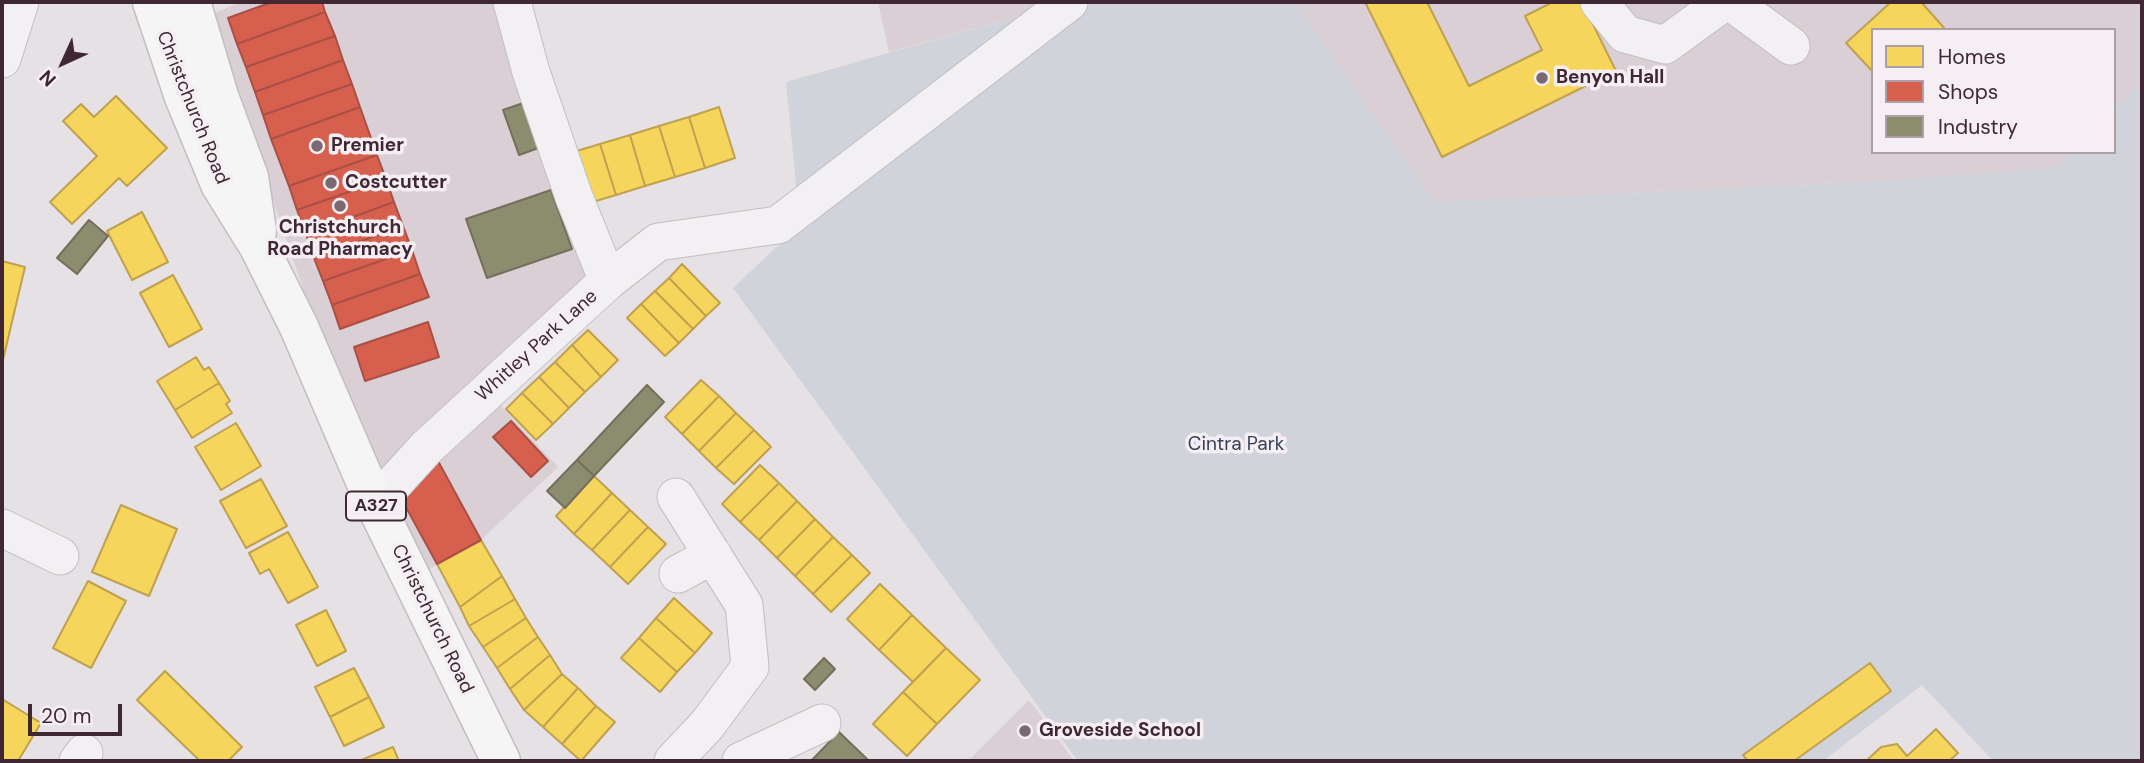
<!DOCTYPE html>
<html>
<head>
<meta charset="utf-8">
<style>
  body { margin:0 }
  #map { position:relative; width:2144px; height:763px; overflow:hidden; background:#e6e1e4; font-family:"DM Sans",sans-serif }
  canvas { display:block }
  .frame { position:absolute; inset:0; border:4px solid #3f2833; pointer-events:none }
  .legend { position:absolute; left:1871px; top:28px; width:245px; height:126px; box-sizing:border-box; background:#f5eef2; border:2px solid #ac9fa6; margin:0; padding:9px 12px; list-style:none; font-size:21px; color:#3f2833 }
  .legend li { display:flex; align-items:center; gap:14px; height:35px }
  .legend b { width:35px; border:2px solid #ac9fa6 }
  .north { position:absolute; left:28px; top:28px; width:70px; height:70px; -webkit-text-stroke:5px #f5eef2; paint-order:stroke; rotate:225deg; font-size:19px; font-weight:700; line-height:28px; text-align:center; color:#3f2833 }
  .north::after { content:''; display:block; margin:auto; width:24px; height:32px; background:#3f2833; clip-path:polygon(50% 0,100% 100%,50% 72%,0 100%) }
  .scale { position:absolute; left:28px; top:704px; width:94px; height:32px; box-sizing:border-box; border:4px solid #3f2833; border-top:0; padding-left:9px; font-size:21px; line-height:24px; white-space:nowrap; color:#3f2833; -webkit-text-stroke:5px #f5eef2; paint-order:stroke }
</style>
</head>
<body>
<div id="map">
<canvas width="2144" height="763"></canvas>
<div class="frame"></div>
<ul class="legend">
<li><b style="height:19px;background:#f6d55c"></b>Homes</li>
<li><b style="height:19px;background:#d6604d"></b>Shops</li>
<li><b style="height:19px;background:#8c8c6e"></b>Industry</li>
</ul>
<div class="north">N</div>
<div class="scale">20 m</div>
</div>
<script>
const c = document.querySelector('canvas').getContext('2d');
c.lineJoin = 'round';
function fill(path, color) { c.fillStyle = color; c.fill(path, 'evenodd'); }
const toPath = rows => new Path2D(rows.map(r => 'M' + r).join(''));
function trace(path, color, width, dash) { c.strokeStyle = color; c.lineWidth = width; c.lineCap = dash ? 'butt' : 'round'; c.setLineDash(dash || []); c.stroke(path); }
function drawText(font, color, halo, rows, align = 'center') {
  c.font = font + ' "DM Sans",sans-serif'; c.lineWidth = 7; c.setLineDash([]); c.textBaseline = 'middle'; c.strokeStyle = halo; c.fillStyle = color; for (const [text, x, y, turn = 0] of rows) {
    c.save(); c.translate(x, y); c.rotate((+turn || 0) * Math.PI / 180); c.textAlign = isNaN(turn) ? turn : align; if (halo) c.strokeText(text, 0, 0); c.fillText(text, 0, 0); c.restore();
  }
}
fill(toPath([
  [241,2,506,2,588,272,499,404,558,467,481,540,424,572,315,324,210,15],
  [878,2,1050,2,1040,10,889,52],
  [1294,2,2142,2,2142,82,2114,110,2114,30,1873,30,1873,152,2071,152,2055,168,1859,182,1434,202],
  [1029,700,1074,761,968,761]
]), '#d9cfd4');
fill(toPath([
  [1050,2,1294,2,1434,202,1859,182,2055,168,2071,152,2114,152,2114,110,2142,82,2142,761,1993,761,1922,685,1823,761,1078,761,733,288,800,225,786,82,1040,10]
]), '#d1d3da');
const homes = toPath([
  [1365,2,1427,2,1469,86,1542,50,1525,16,1553,2,1582,2,1616,71,1442,157,1365,2],
  [1891,2,1921,2,1946,30,1873,30,1873,72,1846,43,1891,2],
  [116,96,167,148,127,186,119,178,72,224,50,202,97,156,63,121,81,104,94,117,116,96],
  [719,107,735,158,705,168,689,117,719,107],
  [689,117,705,168,675,177,659,126,689,117],
  [659,126,675,177,645,186,630,135,659,126],
  [630,135,645,186,616,195,600,144,630,135],
  [600,144,616,195,586,204,570,153,600,144],
  [142,212,168,262,132,280,107,231,142,212],
  [2,261,25,267,2,364,2,261],
  [682,264,720,303,706,316,669,278,682,264],
  [173,275,202,329,169,347,140,293,173,275],
  [669,278,706,316,693,329,655,291,669,278],
  [655,291,693,329,679,343,641,304,655,291],
  [641,304,679,343,665,356,627,318,641,304],
  [588,330,618,360,601,377,572,345,588,330],
  [572,345,601,377,585,392,555,362,572,345],
  [196,357,204,370,209,367,219,383,175,410,157,381,196,357],
  [555,362,585,392,569,408,539,377,555,362],
  [539,377,569,408,553,424,522,393,539,377],
  [701,380,719,396,682,434,665,417,701,380],
  [219,383,230,401,226,404,232,413,192,438,175,410,219,383],
  [522,393,553,424,536,440,506,409,522,393],
  [719,396,736,413,699,451,682,434,719,396],
  [736,413,754,430,716,468,699,451,736,413],
  [236,423,261,466,221,490,195,447,236,423],
  [754,430,771,447,734,484,716,468,754,430],
  [760,465,779,483,740,522,722,504,760,465],
  [594,476,612,493,574,534,556,516,594,476],
  [261,479,287,526,246,548,220,501,261,479],
  [779,483,797,501,759,540,740,522,779,483],
  [612,493,630,510,592,550,574,534,612,493],
  [797,501,815,519,777,558,759,540,797,501],
  [121,505,177,529,149,596,92,572,121,505],
  [630,510,648,527,610,567,592,550,630,510],
  [815,519,833,537,795,576,777,558,815,519],
  [648,527,666,544,628,584,610,567,648,527],
  [288,532,318,587,288,603,269,569,260,574,249,553,288,532],
  [833,537,852,555,813,594,795,576,833,537],
  [481,540,502,576,460,607,437,564,481,540],
  [852,555,870,573,831,612,813,594,852,555],
  [502,576,515,599,469,626,460,607,502,576],
  [88,581,126,601,91,668,53,648,88,581],
  [880,584,912,615,879,650,847,619,880,584],
  [674,598,712,633,695,653,656,618,674,598],
  [515,599,526,618,483,647,469,626,515,599],
  [326,610,346,651,317,666,296,625,326,610],
  [912,615,946,648,913,682,879,650,912,615],
  [526,618,538,637,497,668,483,647,526,618],
  [656,618,695,653,677,672,639,638,656,618],
  [538,637,550,655,510,689,497,668,538,637],
  [639,638,677,672,660,692,621,658,639,638],
  [946,648,980,680,937,724,903,692,946,648],
  [550,655,562,674,524,710,510,689,550,655],
  [1870,663,1891,691,1794,761,1748,761,1743,755,1870,663],
  [354,668,369,697,330,717,315,687,354,668],
  [165,671,242,747,228,761,200,761,137,700,165,671],
  [562,674,578,688,543,727,524,710,562,674],
  [578,688,596,706,562,744,543,727,578,688],
  [903,692,937,724,907,756,873,724,903,692],
  [369,697,384,727,344,746,330,717,369,697],
  [2,699,41,723,18,761,2,761,2,699],
  [596,706,615,722,581,761,562,744,596,706],
  [1936,729,1958,753,1949,761,1866,761,1881,747,1897,744,1907,756,1936,729],
  [393,747,399,761,359,761,393,747]
]);
fill(homes, '#f6d55c');
trace(homes, '#bfa150', 2);
const shops = toPath([
  [272,2,322,2,325,12,237,44,228,18,272,2],
  [325,12,335,36,246,67,237,44,325,12],
  [335,36,343,60,255,92,246,67,335,36],
  [343,60,352,84,263,115,255,92,343,60],
  [352,84,360,107,271,139,263,115,352,84],
  [360,107,377,155,289,186,271,139,360,107],
  [377,155,386,179,297,210,289,186,377,155],
  [386,179,394,202,306,234,297,210,386,179],
  [394,202,403,226,314,258,306,234,394,202],
  [403,226,412,250,323,281,314,258,403,226],
  [412,250,420,274,332,305,323,281,412,250],
  [420,274,429,297,340,329,332,305,420,274],
  [428,322,439,357,365,381,354,347,428,322],
  [511,421,548,461,531,477,493,437,511,421],
  [438,461,481,540,437,564,401,498,438,461]
]);
fill(shops, '#d6604d');
trace(shops, '#a94f45', 2);
const industry = toPath([
  [529,101,544,146,519,155,503,110,529,101],
  [551,190,572,249,487,278,466,219,551,190],
  [89,220,108,236,77,274,57,258,89,220],
  [647,385,664,402,594,476,577,460,647,385],
  [577,460,594,476,565,508,547,491,577,460],
  [824,658,835,669,815,690,804,679,824,658],
  [839,732,868,760,811,761,839,732]
]);
fill(industry, '#8c8c6e');
trace(industry, '#756e5c', 2);
const minor = toPath([
  [512,2,531,72,574,197,608,281],
  [1599,2,1625,34,1665,45,1724,2],
  [1731,2,1791,46],
  [2,59,20,2],
  [375,504,426,448,608,281,658,242,778,225,1069,2],
  [2,528,60,556],
  [678,574,713,555],
  [78,761,84,753],
  [673,761,707,725,750,667,744,605,676,497],
  [741,761,822,723]
]);
const major = toPath([
  [152,2,184,97,220,184,259,247,299,327,375,504,501,761],
  [191,2,219,96,249,177,257,231]
]);
trace(minor, '#c2bec0', 39);
trace(major, '#c3bdc1', 41);
trace(minor, '#f2f0f2', 37);
trace(major, '#f6f5f5', 38);
for (const [x, y, r, color] of [
  [1542,78,7,"#796971"],
  [317,146,7,"#796971"],
  [331,183,7,"#796971"],
  [340,206,7,"#796971"],
  [1025,731,7,"#796971"]
]) { const dot = new Path2D(); dot.arc(x, y, r, 0, 2 * Math.PI); c.fillStyle = color; c.fill(dot); trace(dot, '#f5eef2', 2.5); }
for (const [x, y, w] of [
  [376,506,60]
]) { const box = new Path2D(); box.roundRect(x - w / 2, y - 14.5, w, 29, 5); c.fillStyle = '#f5eef2'; c.fill(box); trace(box, '#3f2833', 2); }
drawText('bold 18px', '#3f2833', null, [
  ["A327",376,506]
]);
drawText('bold 19px', '#3f2833', '#f5eef2', [
  ["Benyon Hall",1556,78],
  ["Premier",331,146],
  ["Costcutter",345,183],
  ["Christchurch",340,228,"center"],
  ["Road Pharmacy",340,250,"center"],
  ["Groveside School",1039,731]
], 'left');
drawText('19px', '#3f2833', '#f5eef2', [
  ["Christchurch Road",192,108,68],
  ["Whitley Park Lane",537,346,-42],
  ["Christchurch Road",432,619,64]
]);
drawText('19px', '#35415a', '#f5eef2', [
  ["Cintra Park",1236,445]
]);
</script>
</body>
</html>
